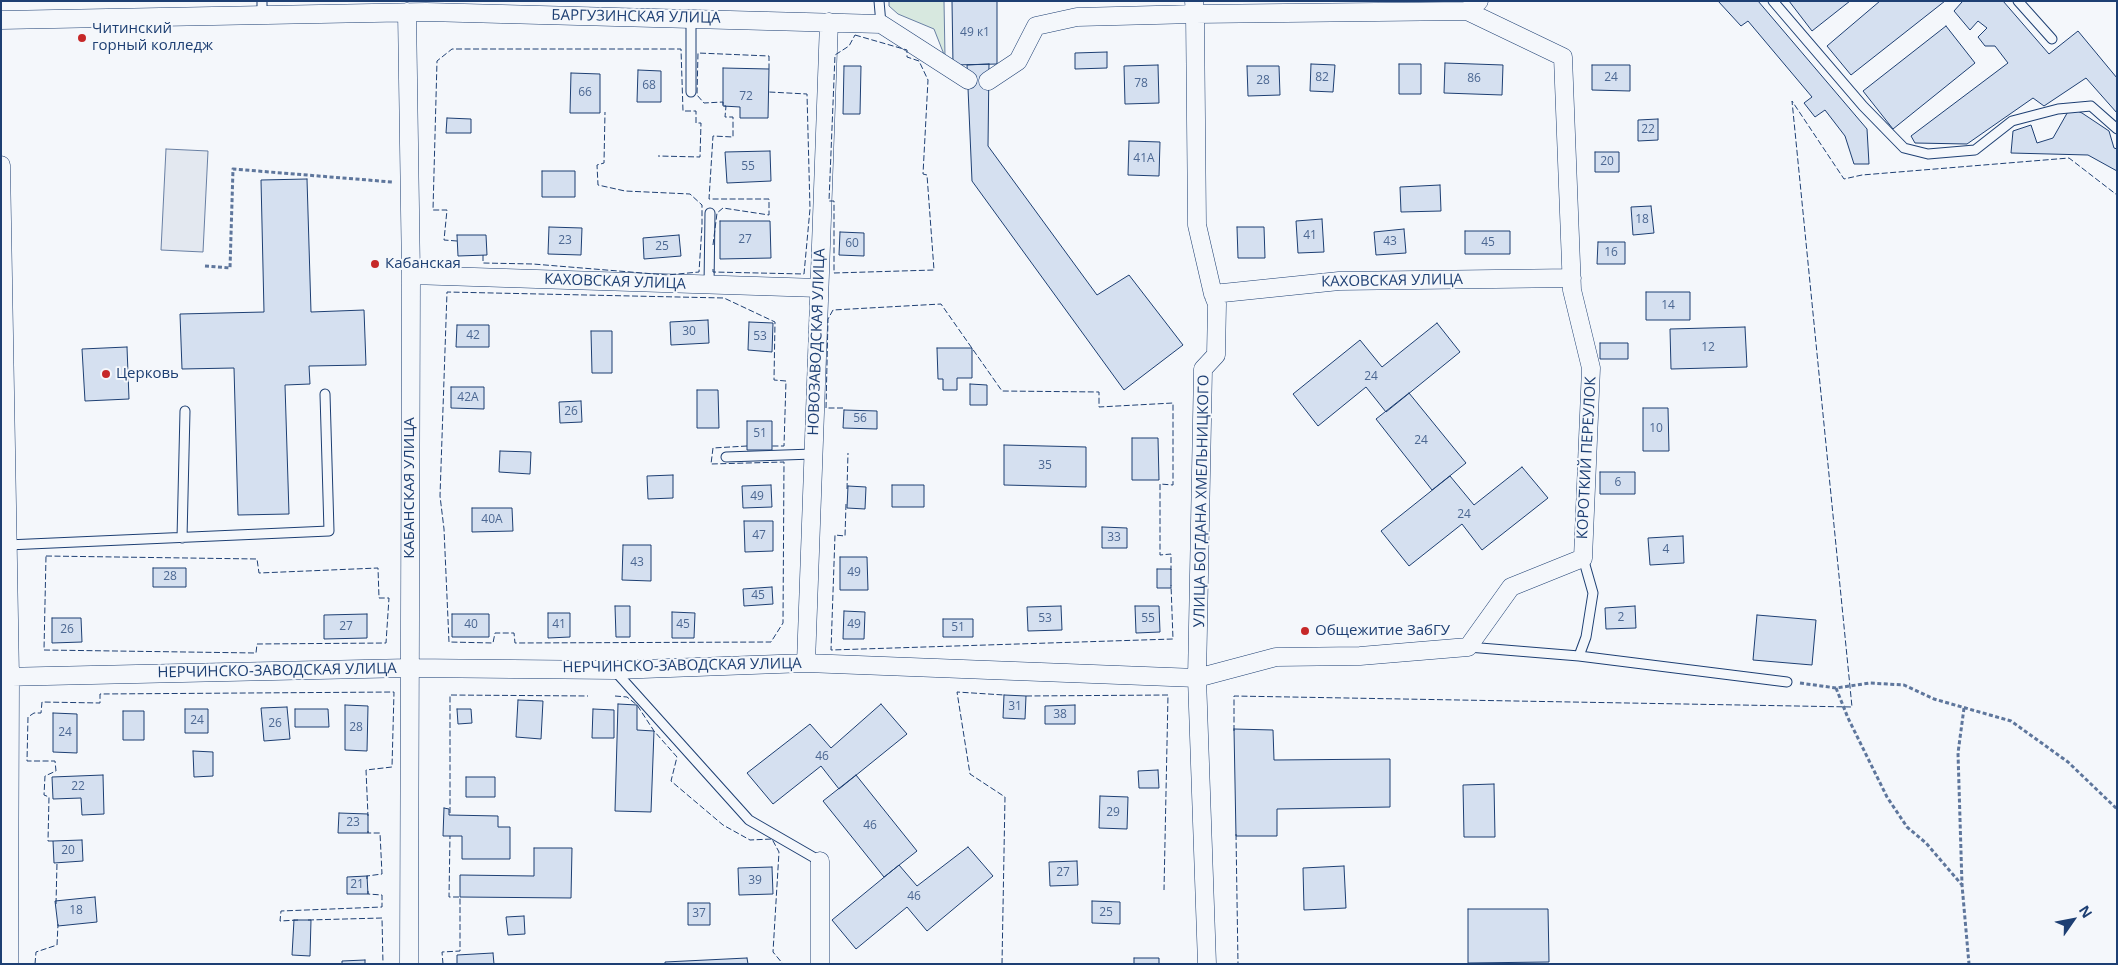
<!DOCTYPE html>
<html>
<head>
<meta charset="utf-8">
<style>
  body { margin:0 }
  #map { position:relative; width:2118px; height:965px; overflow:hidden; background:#f4f7fb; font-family:"Open Sans",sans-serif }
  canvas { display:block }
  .frame { position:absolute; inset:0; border:2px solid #1d3f73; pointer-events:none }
  .north { position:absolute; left:2048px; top:895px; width:50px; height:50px; -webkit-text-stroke:4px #f4f7fb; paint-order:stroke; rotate:57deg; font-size:14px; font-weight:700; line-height:20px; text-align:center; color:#1d3f73 }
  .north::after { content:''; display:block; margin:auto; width:18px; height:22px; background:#1d3f73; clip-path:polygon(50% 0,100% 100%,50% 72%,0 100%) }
</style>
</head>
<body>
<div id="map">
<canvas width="2118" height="965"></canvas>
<div class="frame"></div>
<div class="north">N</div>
</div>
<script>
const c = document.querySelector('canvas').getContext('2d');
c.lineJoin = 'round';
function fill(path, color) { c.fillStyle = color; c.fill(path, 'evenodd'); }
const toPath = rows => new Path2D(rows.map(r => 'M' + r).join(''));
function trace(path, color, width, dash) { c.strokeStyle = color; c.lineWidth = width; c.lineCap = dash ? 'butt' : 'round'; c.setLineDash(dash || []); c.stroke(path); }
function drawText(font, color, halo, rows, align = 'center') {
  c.font = font + ' "Open Sans",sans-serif'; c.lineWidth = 4; c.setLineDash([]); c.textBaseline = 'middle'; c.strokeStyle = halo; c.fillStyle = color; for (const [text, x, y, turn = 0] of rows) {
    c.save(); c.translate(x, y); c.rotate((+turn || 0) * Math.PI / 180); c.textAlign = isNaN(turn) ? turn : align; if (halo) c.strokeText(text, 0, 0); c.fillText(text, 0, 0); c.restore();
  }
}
const green = toPath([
  [889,1,944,1,945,57,934,29,898,14,889,6,889,1]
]);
fill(green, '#d7e8df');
trace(green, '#687fa3', 1);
const parking = toPath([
  [166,149,208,151,203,252,161,250,166,149]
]);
fill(parking, '#e3e8f0');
trace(parking, '#687fa3', 1);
const building = toPath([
  [952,1,997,1,997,64,953,65,952,1],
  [1718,1,1758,1,1867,129,1869,164,1854,164,1845,136,1825,110,1815,117,1804,103,1812,97,1748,21,1741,26,1718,1],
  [1789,1,1850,1,1812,31,1789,1],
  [1880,1,1945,1,1851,75,1827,46,1880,1],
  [1961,1,2003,1,2049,54,2078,31,2117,78,2117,113,2086,78,2044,106,2033,98,1967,144,1915,143,1911,136,2008,63,1995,46,1985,46,1978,37,1987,28,1978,21,1970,30,1954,11,1962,2,1961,1],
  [1946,26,1975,63,1893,129,1863,91,1946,26],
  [1107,52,1107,68,1075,69,1075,53,1107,52],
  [1445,63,1503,65,1502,95,1444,93,1445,63],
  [989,64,988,146,1097,295,1129,275,1183,345,1124,390,972,181,967,65,989,64],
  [1311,64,1335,65,1333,92,1310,91,1311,64],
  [1399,64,1421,64,1421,94,1399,94,1399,64],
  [1158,65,1159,103,1125,104,1124,66,1158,65],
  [1592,65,1630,65,1630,91,1592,90,1592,65],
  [844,66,861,66,860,114,843,114,844,66],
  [1247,66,1279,66,1280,95,1248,96,1247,66],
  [723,68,769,69,768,118,740,118,740,107,723,106,723,68],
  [638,70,661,71,661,102,637,102,638,70],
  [571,73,600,74,600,113,570,113,571,73],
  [2070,108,2082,113,2109,131,2114,148,2117,149,2117,171,2088,155,2011,153,2013,131,2031,125,2037,143,2053,138,2070,108],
  [447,118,471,119,471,133,446,133,447,118],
  [1658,119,1658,140,1638,141,1638,120,1658,119],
  [1129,141,1160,142,1159,176,1128,175,1129,141],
  [770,151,771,181,727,183,725,152,770,151],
  [1595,152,1619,152,1619,172,1595,172,1595,152],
  [542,171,575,171,575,197,542,197,542,171],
  [307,179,311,312,364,310,366,365,309,366,310,384,285,385,289,514,238,515,234,368,182,369,180,314,264,312,261,180,307,179],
  [1440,185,1441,211,1401,212,1400,187,1440,185],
  [1651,206,1654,233,1633,235,1631,207,1651,206],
  [1322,219,1324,252,1298,253,1296,221,1322,219],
  [720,221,770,221,771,258,720,259,720,221],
  [549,227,582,228,581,255,548,254,549,227],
  [1237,227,1264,227,1265,258,1238,258,1237,227],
  [1404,229,1406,253,1376,255,1374,232,1404,229],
  [1465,231,1510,231,1510,254,1465,254,1465,231],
  [840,232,864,233,864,256,839,255,840,232],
  [457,235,486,235,487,255,458,256,457,235],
  [679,235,681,256,644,259,643,238,679,235],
  [1598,242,1625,242,1625,264,1597,264,1598,242],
  [1646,292,1690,292,1690,320,1646,320,1646,292],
  [708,320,709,343,671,345,670,322,708,320],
  [749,322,773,323,772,352,748,350,749,322],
  [1437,323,1460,352,1386,412,1366,387,1318,426,1293,394,1360,340,1382,367,1437,323],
  [457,325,489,325,489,347,456,347,457,325],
  [1745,327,1747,367,1671,369,1670,329,1745,327],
  [591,331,612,331,612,373,592,373,591,331],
  [1600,343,1628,343,1628,359,1600,359,1600,343],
  [127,347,129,399,85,401,82,349,127,347],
  [937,348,972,348,972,378,957,378,957,390,943,390,943,379,938,379,937,348],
  [970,384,987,385,987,405,970,405,970,384],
  [451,387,484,387,484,409,451,408,451,387],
  [697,390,718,390,719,428,697,428,697,390],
  [1409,393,1466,463,1432,490,1376,419,1409,393],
  [581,401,582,422,560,423,559,402,581,401],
  [1643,408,1668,408,1669,451,1643,451,1643,408],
  [844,410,877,411,877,429,843,428,844,410],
  [747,421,772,421,772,450,747,450,747,421],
  [1132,438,1158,438,1159,480,1132,480,1132,438],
  [1004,445,1086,447,1086,487,1004,485,1004,445],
  [500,451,531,452,530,474,499,472,500,451],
  [1522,467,1548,498,1482,550,1462,524,1409,566,1381,531,1450,476,1474,505,1522,467],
  [1600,472,1635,472,1635,494,1600,494,1600,472],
  [673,475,673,498,648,499,647,476,673,475],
  [771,485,772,507,743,508,742,486,771,485],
  [892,485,924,485,924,507,892,507,892,485],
  [848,486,866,487,865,509,847,508,848,486],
  [472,508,512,508,513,531,472,532,472,508],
  [744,521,773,521,773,551,745,552,744,521],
  [1102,527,1127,528,1127,548,1102,548,1102,527],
  [1683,536,1684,563,1650,565,1648,538,1683,536],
  [623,545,651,545,651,581,622,580,623,545],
  [840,557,867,557,868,590,840,590,840,557],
  [153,568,186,568,186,587,153,587,153,568],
  [1157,569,1171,569,1171,588,1157,588,1157,569],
  [772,587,773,604,744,606,743,589,772,587],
  [615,606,630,606,630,637,616,637,615,606],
  [1061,606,1062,630,1028,631,1027,607,1061,606],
  [1135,606,1159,606,1160,632,1136,633,1135,606],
  [1635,606,1636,628,1606,629,1605,608,1635,606],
  [844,611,865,612,864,639,843,639,844,611],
  [672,612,695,613,694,638,672,638,672,612],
  [548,613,570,613,570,637,548,638,548,613],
  [367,614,367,638,324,639,324,615,367,614],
  [452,614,489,614,489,637,452,637,452,614],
  [1757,615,1816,620,1812,665,1753,660,1757,615],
  [52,618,81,618,82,642,52,643,52,618],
  [943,619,973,619,973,637,943,637,943,619],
  [1004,695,1026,696,1025,719,1003,718,1004,695],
  [518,700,543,701,541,739,516,737,518,700],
  [618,704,637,705,637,730,654,731,651,812,615,811,618,704],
  [881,704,907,734,839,789,821,766,773,804,747,773,810,724,831,748,881,704],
  [345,705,368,706,367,751,345,750,345,705],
  [1075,705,1075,724,1045,724,1045,706,1075,705],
  [287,707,290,739,264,741,261,708,287,707],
  [185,709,208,709,208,733,185,733,185,709],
  [295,709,328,709,329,727,295,727,295,709],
  [457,709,471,709,472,723,458,724,457,709],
  [593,709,614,710,614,738,592,738,593,709],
  [123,711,144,711,144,740,123,740,123,711],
  [53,713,77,714,77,753,53,752,53,713],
  [1234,729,1273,730,1274,760,1390,759,1390,807,1277,809,1277,836,1236,836,1234,729],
  [193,751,213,752,213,776,194,777,193,751],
  [1158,770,1159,788,1139,788,1138,771,1158,770],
  [103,775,104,814,82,815,81,798,53,799,52,777,103,775],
  [856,775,917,851,884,877,823,801,856,775],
  [466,777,495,777,495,797,466,797,466,777],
  [1494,784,1495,837,1464,837,1463,785,1494,784],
  [1100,796,1128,797,1127,829,1099,828,1100,796],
  [444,808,449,809,449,815,498,816,498,827,510,827,510,859,462,859,462,836,443,836,444,808],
  [339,813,368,814,368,833,338,833,339,813],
  [82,840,83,861,54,863,53,841,82,840],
  [968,847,993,876,927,931,907,907,856,949,832,920,899,865,917,886,968,847],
  [534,848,572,848,571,898,460,897,460,875,534,876,534,848],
  [1077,861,1078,885,1050,886,1049,862,1077,861],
  [1344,866,1346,908,1304,910,1303,868,1344,866],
  [772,867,773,894,739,895,738,868,772,867],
  [367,876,368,894,347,894,347,877,367,876],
  [95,897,97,922,58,926,55,901,95,897],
  [1092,901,1120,902,1120,924,1092,923,1092,901],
  [688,903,710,903,710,925,688,925,688,903],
  [1468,909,1548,909,1549,962,1468,963,1468,909],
  [524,916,525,934,508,935,506,917,524,916],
  [294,920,311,920,310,956,292,955,294,920],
  [493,953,494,964,457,964,457,955,493,953],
  [747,958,748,964,665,964,665,962,747,958],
  [1134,958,1159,958,1159,964,1134,964,1134,958],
  [365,960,365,964,342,964,342,961,365,960]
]);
fill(building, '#d5e0f0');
trace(building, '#1d3f73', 1);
const lane = toPath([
  [262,1,262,16],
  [879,1,881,24],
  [1773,1,1863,106,1904,148,1928,154,1975,150,2012,121,2058,109,2091,106,2117,129],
  [2018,1,2052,39],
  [691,18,691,92],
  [709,285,710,213],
  [726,457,813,454],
  [182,538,185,411],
  [7,545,329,531,325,394],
  [1468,647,1579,656,1787,682],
  [1579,656,1586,637,1593,593,1583,558],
  [615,671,749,820,820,861]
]);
const street = toPath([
  [407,12,411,275,409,964],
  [1,20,426,12,881,24,968,80],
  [988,81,1018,61,1036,26,1077,17,1195,14,1194,1],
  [1,165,10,677,9,964],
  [411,275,819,288],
  [1213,294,1339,281,1572,278],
  [806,663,829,22],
  [1,677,409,668,615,670,806,663,1197,678,1276,657,1360,656,1468,647,1511,587,1583,558,1591,368,1572,290,1563,57,1467,11],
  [820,964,820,861],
  [1207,964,1197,678,1203,369,1216,355,1217,304,1213,294,1197,225,1195,14,1467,11,1479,1]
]);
trace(lane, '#1d3f73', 11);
trace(street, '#1d3f73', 19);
trace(toPath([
  [205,266,230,268,233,169,392,182],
  [1800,683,1836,688,1870,683,1904,685,1934,699,2011,721,2068,762,2117,809],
  [1836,688,1848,718,1887,797,1907,827,1926,843,1962,885],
  [1964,708,1958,753,1962,885,1969,964]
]), '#5e769c', 3, [4, 2.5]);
trace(lane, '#f4f7fb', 9);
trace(street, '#f4f7fb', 18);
trace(toPath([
  [855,35,907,50,907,57,919,61,928,80,923,174,927,175,934,270,834,273,834,201,829,201,835,55,849,46,855,35],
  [457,241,444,240,447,210,433,210,437,61,452,49,681,49,683,111,696,111,696,123,701,123,700,157,658,156],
  [713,245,717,213,723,208,769,215,769,199,709,199,713,136,733,137,733,117,725,117,726,106,723,106,723,102,704,103,697,95,698,53,769,56,769,69],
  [483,255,483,263,533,264,667,275,699,272,702,226,702,205,690,194,625,191,598,185,597,165,604,163,605,112],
  [713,269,713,272,804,274,810,209,807,94,769,92],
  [843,408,826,408,828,319,833,310,941,304,1002,391,1099,392,1099,407,1173,403,1173,485,1160,484,1160,555,1171,554,1171,570],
  [747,446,713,448,711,464,784,462,783,623,771,642,515,643,514,633,495,633,493,643,449,642,444,529,440,496,447,292,724,298,775,322,774,380,786,381,784,446,772,446],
  [847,489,848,453],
  [846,504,845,536,835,535,831,650,1173,639,1171,585],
  [46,556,257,559,259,573,378,568,379,598,389,598,386,643,257,644,256,653,44,650,46,556],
  [615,696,627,697,637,705,654,731,677,757,671,781,723,825,750,840,772,839,779,852,773,952,783,964],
  [1026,696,1168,695,1164,890],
  [1234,731,1234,696,1852,707,1792,101,1844,179,1862,175,2069,158,2117,195],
  [450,813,450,695,588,696],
  [1236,834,1238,964],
  [53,841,48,841,49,797,44,795,45,776,56,771,55,761,27,761,28,717,34,713,41,713,42,702,100,703,100,694,394,692,392,767,366,770,368,816],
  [367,879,367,876,382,874,380,833,368,833,368,831],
  [56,904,57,863],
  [298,920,280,921,281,911,382,907,382,895,368,894,368,891],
  [308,920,382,918,383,964],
  [35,964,36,952,57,945,58,924],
  [443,964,442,952,460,951,460,897,449,897,450,836],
  [1002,964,1005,797,970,774,957,692,1004,695]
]), '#1d3f73', 1, [6, 2.5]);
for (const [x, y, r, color] of [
  [82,38,5,"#c62828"],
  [375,264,5,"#c62828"],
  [106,374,5,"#c62828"],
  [1305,631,5,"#c62828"]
]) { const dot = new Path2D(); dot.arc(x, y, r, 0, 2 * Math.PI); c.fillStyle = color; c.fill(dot); trace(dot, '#f4f7fb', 2); }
drawText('12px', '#4b6792', null, [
  ["49 к1",975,33],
  ["82",1322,78],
  ["24",1611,78],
  ["86",1474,79],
  ["28",1263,81],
  ["78",1141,84],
  ["68",649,86],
  ["66",585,93],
  ["72",746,97],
  ["22",1648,130],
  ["41А",1144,159],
  ["20",1607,162],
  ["55",748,167],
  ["18",1642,220],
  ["41",1310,236],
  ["27",745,240],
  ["23",565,241],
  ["43",1390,242],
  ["45",1488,243],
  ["60",852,244],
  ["25",662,247],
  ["16",1611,253],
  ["14",1668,306],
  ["30",689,332],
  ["42",473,336],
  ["53",760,337],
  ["12",1708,348],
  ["24",1371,377],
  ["42А",468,398],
  ["26",571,412],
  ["56",860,419],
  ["10",1656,429],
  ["51",760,434],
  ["24",1421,441],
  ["35",1045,466],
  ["6",1618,483],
  ["49",757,497],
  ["24",1464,515],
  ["40А",492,520],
  ["47",759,536],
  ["33",1114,538],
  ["4",1666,550],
  ["43",637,563],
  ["49",854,573],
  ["28",170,577],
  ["45",758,596],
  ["2",1621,618],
  ["53",1045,619],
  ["55",1148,619],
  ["40",471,625],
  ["41",559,625],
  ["45",683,625],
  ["49",854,625],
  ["27",346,627],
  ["51",958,628],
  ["26",67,630],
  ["31",1015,707],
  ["38",1060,715],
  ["24",197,721],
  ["26",275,724],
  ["28",356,728],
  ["24",65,733],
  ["46",822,757],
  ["22",78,787],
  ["29",1113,813],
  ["23",353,823],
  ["46",870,826],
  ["20",68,851],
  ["27",1063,873],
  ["39",755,881],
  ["21",357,885],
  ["46",914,897],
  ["18",76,911],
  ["25",1106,913],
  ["37",699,914]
]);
drawText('15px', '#1d3f73', '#f4f7fb', [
  ["БАРГУЗИНСКАЯ УЛИЦА",636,17,1],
  ["КАХОВСКАЯ УЛИЦА",1392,281,-1],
  ["КАХОВСКАЯ УЛИЦА",615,282,2],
  ["НОВОЗАВОДСКАЯ УЛИЦА",817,342,-88],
  ["КОРОТКИЙ ПЕРЕУЛОК",1587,458,-87],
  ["КАБАНСКАЯ УЛИЦА",410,488,-90],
  ["УЛИЦА БОГДАНА ХМЕЛЬНИЦКОГО",1202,501,-89],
  ["НЕРЧИНСКО-ЗАВОДСКАЯ УЛИЦА",682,666,-1],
  ["НЕРЧИНСКО-ЗАВОДСКАЯ УЛИЦА",277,671,-1]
]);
drawText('15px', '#1d3f73', '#f4f7fb', [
  ["Читинский",92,29],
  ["горный колледж",92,46],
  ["Кабанская",385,264],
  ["Церковь",116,374],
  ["Общежитие ЗабГУ",1315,631]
], 'left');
</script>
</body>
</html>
